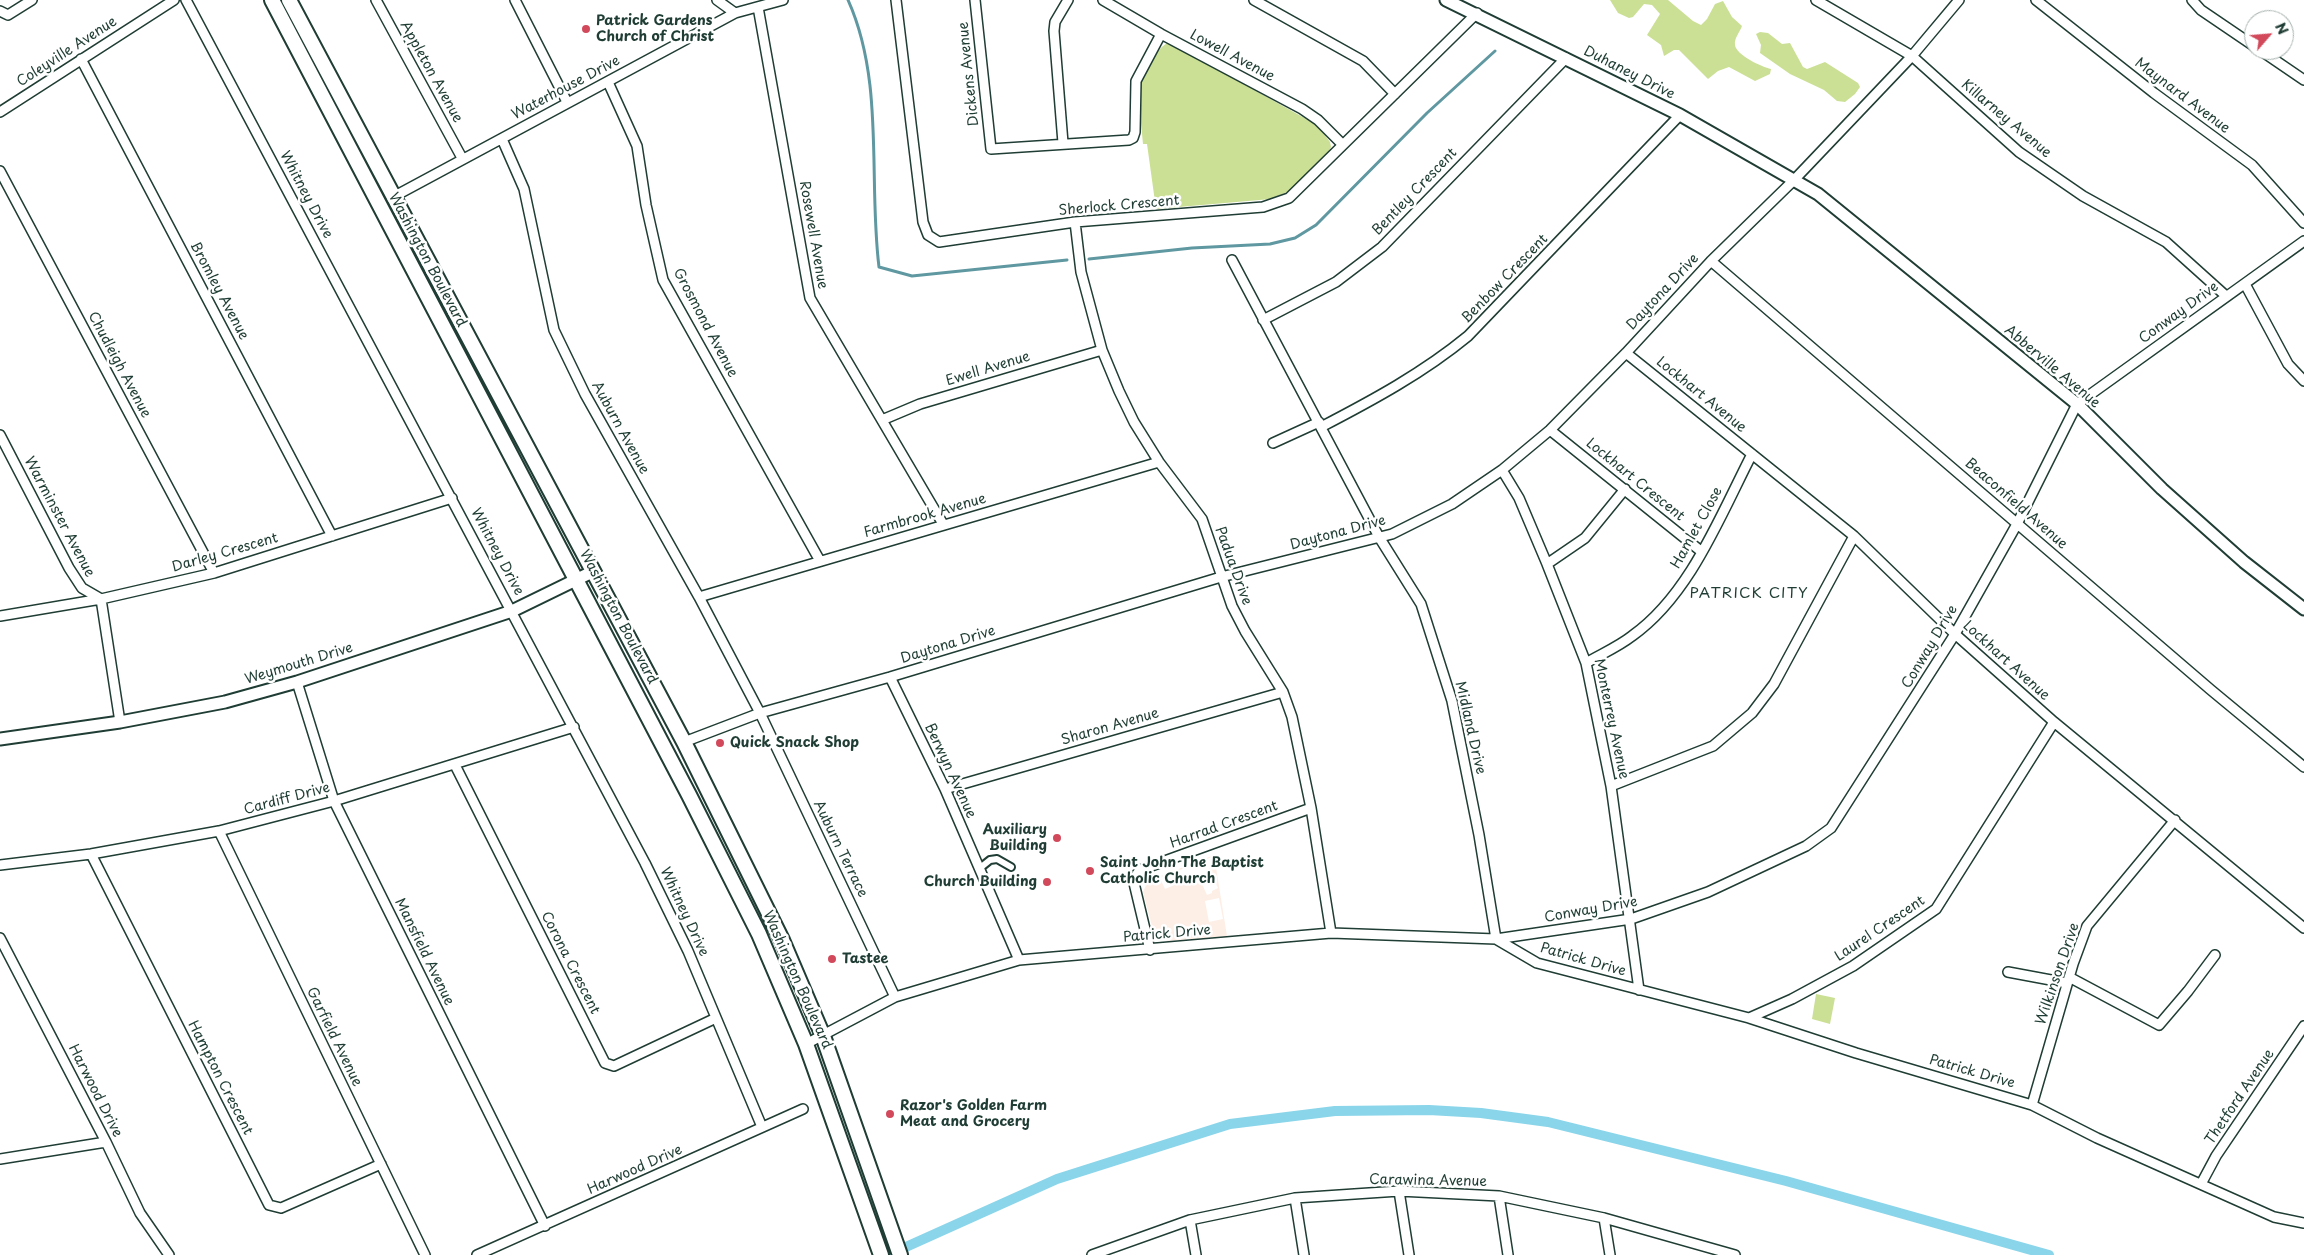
<!DOCTYPE html>
<html>
<head>
<meta charset="utf-8">
<style>
  body { margin:0 }
  #map { position:relative; width:2304px; height:1255px; overflow:hidden; background:#fff; font-family:"Playpen Sans",sans-serif }
  canvas { display:block }
  .north { position:absolute; left:2244px; top:10px; width:50px; height:50px; box-sizing:border-box; background:#fff; border:1px solid #a5b1ae; border-radius:50%; rotate:63deg; font-size:14px; font-weight:700; line-height:20px; text-align:center; color:#1f3d34 }
  .north::after { content:''; display:block; margin:auto; width:18px; height:22px; background:#d1495b; clip-path:polygon(50% 0,100% 100%,50% 72%,0 100%) }
</style>
</head>
<body>
<div id="map">
<canvas width="2304" height="1255"></canvas>
<div class="north">N</div>
</div>
<script>
const ctx = document.querySelector('canvas').getContext('2d');
ctx.lineJoin = 'round';
function paint(path, color) { ctx.fillStyle = color; ctx.fill(path, 'evenodd'); }
function trace(path, color, width, dash) { ctx.strokeStyle = color; ctx.lineWidth = width; ctx.lineCap = dash ? 'butt' : 'round'; ctx.setLineDash(dash || []); ctx.stroke(path); }
function drawText(font, color, halo, rows, align = 'center') {
  ctx.font = font + ' "Playpen Sans",sans-serif'; ctx.lineWidth = 5; ctx.setLineDash([]); ctx.textBaseline = 'middle'; ctx.strokeStyle = halo; ctx.fillStyle = color; for (const [text, x, y, turn = 0] of rows) {
    ctx.save(); ctx.translate(x, y); ctx.rotate((+turn || 0) * Math.PI / 180); ctx.textAlign = isNaN(turn) ? turn : align; if (halo) ctx.strokeText(text, 0, 0); ctx.fillText(text, 0, 0); ctx.restore();
  }
}
const built = new Path2D(`
  M1214,855l13,81 -59,5 -14,-7 -11,-42 5,-11zM1212,857l4,8 -7,3 9,20 -6,3v2l-5,2 -9,-20 -33,14 -5,-11zM1219,898l4,21 -14,3 -4,-21z`);
const green = new Path2D(`
  M1610,0h58l25,21 8,4 6,-6 8,-15 8,-3 9,16 10,9c-2,6 -8,12 -7,19 1,10 27,22 36,24l-1,5 -15,7 -26,-14 -11,4 -10,8 -29,-29h-5l-10,6 -3,-11 -14,-10 13,-21 -8,-9 -8,-1 -11,13 -4,1 -11,-5z
  M1760,32l8,1 14,11 8,-1 13,24 4,2 18,-7 33,21 2,4 -5,7 -10,8 -8,-1 -13,-11 -34,-16 -30,-21 1,-8 -5,-11z
  M1167,43l10,4 140,78 13,17 1,5 -4,8 -38,36 -18,8 -115,10 -9,-65h-4l-5,-51c2,-15 15,-41 29,-50z
  M1816,994l19,4 -5,26 -18,-5z`);
const stream = new Path2D(`
  M848,0c37,82 20,179 31,267l33,9 155,-16
  M1089,259l103,-11 78,-4 25,-6 21,-13 111,-112 68,-62`);
const canal = new Path2D(`
  M888,1255l169,-76 173,-55 105,-13 94,-1 52,3 67,9 238,59 263,74`);
const pedestrian = new Path2D(`
  M980,868l10,-8 7,-1 14,8`);
const minor = new Path2D(`
  M186,0l459,863 43,88 74,176
  M376,0l86,158
  M515,0l52,102
  M717,0l18,13
  M896,0l27,222 5,13 11,7 136,-20 188,-15 26,-9 188,-185
  M975,0l16,149 138,-9 4,-2 2,-6 1,-51 25,-47
  M1103,0l58,34 141,75 16,11 24,24
  M1254,0l109,61 32,33
  M1816,0l96,56 107,96 64,44 83,46 60,54
  M2036,0l118,93 98,72 52,58
  M2192,0l9,10 53,36
  M758,7l52,291 133,226
  M0,11l8,4 24,-15
  M2260,50l44,30
  M81,59l251,477
  M608,82l29,64 9,59 17,75 157,281
  M0,112l174,-112
  M502,139l22,50 30,141 31,64 114,203 61,116 135,284
  M1063,143l-9,-112 1,-9 13,-22
  M0,171l214,402
  M393,197l342,-184 48,-13
  M1075,222l6,50 21,78 17,41 15,31 25,40 43,57 30,87 13,25 38,61 9,25 19,91 20,125
  M1232,260l147,277 42,67 31,97 27,134 17,104
  M1711,261l500,429 93,77
  M2245,284l43,80 16,17
  M1263,320l73,-38 46,-35 184,-189
  M1626,353l228,183 101,98 99,88 250,206
  M882,420l38,-16 182,-54
  M1321,427c52,-27 102,-54 147,-91l212,-221
  M1550,430l152,122
  M0,435l69,133 13,20 19,11 19,123
  M1273,443l46,-21
  M1502,470l17,28 28,66 39,99 25,123 28,204
  M1547,564l38,-26 40,-49
  M699,597l460,-135
  M0,616l101,-17 113,-26 238,-75
  M1586,663c15,-9 32,-16 46,-27 58,-41 88,-120 120,-182
  M890,677l55,112 74,171
  M297,682l37,119 211,425
  M684,742l76,-29 130,-36 331,-100 171,-43 60,-30 50,-34 48,-40 76,-77 85,-92 83,-81 118,-124 47,-56
  M455,765l150,298 9,3 102,-48
  M1611,786l102,-40 39,-33 22,-29 80,-148
  M945,789l338,-97
  M219,831l206,424
  M91,854l178,351 12,3 100,-44
  M0,865l91,-11 128,-23 115,-30 240,-74
  M0,938l106,204 34,71 29,42
  M1496,939l135,-20 77,-27 98,-46 25,-18 124,-194 62,-110 60,-120 227,-163
  M1150,950l-16,-67 3,-9 3,-4 171,-62
  M2008,972l59,11
  M2069,977l90,48 29,-34 27,-36
  M1749,1018l43,-19 61,-33 83,-57 118,-187
  M806,1044l89,-47 124,-37 312,-27 165,6 41,24 212,55 107,35 176,52 65,33 177,79 30,6
  M2032,1105l41,-141 14,-38 88,-106
  M0,1159l106,-17
  M2201,1184l15,-28 88,-130
  M1399,1191l10,64
  M1499,1196l9,59
  M1295,1198l9,57
  M1604,1218l6,37
  M1190,1220l6,35
  M477,1255l326,-146
  M1092,1255l98,-35 105,-22 104,-7 100,5 105,22 131,37`);
const tertiary = new Path2D(`
  M1446,0l234,115 138,79 259,210 85,85 82,73 60,47
  M0,739l120,-17 105,-20 72,-20 215,-71 82,-40`);
const trunk = new Path2D(`
  M272,0l417,795 70,139 47,110 75,211
  M289,0l395,742 98,198 41,96 77,219`);
const markers = [
  [586,29,5,"#d1495b"],
  [720,743,5,"#d1495b"],
  [1057,838,5,"#d1495b"],
  [1090,871,5,"#d1495b"],
  [1047,882,5,"#d1495b"],
  [832,959,5,"#d1495b"],
  [890,1114,5,"#d1495b"]
];
const poiNames = [
  ["Patrick Gardens",596,21],
  ["Church of Christ",596,37],
  ["Quick Snack Shop",730,743],
  ["Auxiliary",1047,830,"right"],
  ["Building",1047,846,"right"],
  ["Saint John The Baptist",1100,863],
  ["Catholic Church",1100,879],
  ["Church Building",1037,882,"right"],
  ["Tastee",842,959],
  ["Razor's Golden Farm",900,1106],
  ["Meat and Grocery",900,1122]
];
const streetNames = [
  ["Coleyville Avenue",67,52,-33],
  ["Lowell Avenue",1232,56,28],
  ["Appleton Avenue",431,72,61],
  ["Duhaney Drive",1629,73,27],
  ["Dickens Avenue",969,74,-96],
  ["Waterhouse Drive",566,88,-28],
  ["Maynard Avenue",2182,96,37],
  ["Killarney Avenue",2006,119,40],
  ["Bentley Crescent",1415,192,-46],
  ["Whitney Drive",306,195,62],
  ["Sherlock Crescent",1119,206,-5],
  ["Rosewell Avenue",813,235,80],
  ["Washington Boulevard",427,260,62],
  ["Benbow Crescent",1505,279,-46],
  ["Bromley Avenue",219,291,62],
  ["Daytona Drive",1663,292,-47],
  ["Conway Drive",2179,313,-36],
  ["Grosmond Avenue",705,323,62],
  ["Chudleigh Avenue",119,365,62],
  ["Abberville Avenue",2052,367,40],
  ["Ewell Avenue",988,369,-17],
  ["Lockhart Avenue",1701,395,39],
  ["Auburn Avenue",620,428,61],
  ["Lockhart Crescent",1635,480,39],
  ["Beaconfield Avenue",2016,504,41],
  ["Farmbrook Avenue",925,516,-16],
  ["Warminster Avenue",59,517,62],
  ["Hamlet Close",1697,528,-61],
  ["Daytona Drive",1338,533,-15],
  ["Whitney Drive",497,552,62],
  ["Darley Crescent",225,553,-16],
  ["Padua Drive",1233,566,70],
  ["Washington Boulevard",618,617,62],
  ["Daytona Drive",948,645,-17],
  ["Conway Drive",1930,647,-59],
  ["Lockhart Avenue",2006,661,42],
  ["Weymouth Drive",299,664,-17],
  ["Monterrey Avenue",1611,719,78],
  ["Sharon Avenue",1110,727,-16],
  ["Midland Drive",1470,728,77],
  ["Berwyn Avenue",950,771,65],
  ["Cardiff Drive",287,799,-15],
  ["Harrad Crescent",1224,825,-20],
  ["Auburn Terrace",840,849,64],
  ["Conway Drive",1591,910,-10],
  ["Whitney Drive",684,912,65],
  ["Laurel Crescent",1880,929,-34],
  ["Patrick Drive",1167,934,-5],
  ["Mansfield Avenue",424,952,64],
  ["Patrick Drive",1583,960,16],
  ["Corona Crescent",570,963,63],
  ["Wilkinson Drive",2058,974,-71],
  ["Washington Boulevard",797,980,66],
  ["Garfield Avenue",334,1037,64],
  ["Patrick Drive",1972,1072,16],
  ["Hampton Crescent",220,1078,63],
  ["Harwood Drive",95,1091,63],
  ["Thetford Avenue",2240,1097,-56],
  ["Harwood Drive",635,1170,-24],
  ["Carawina Avenue",1428,1181,1]
];
const neighbourhoodNames = [
  ["PATRICK CITY",1749,594]
];
paint(built, '#feefe6');
paint(green, '#cbe095');
trace(stream, '#5f98a1', 3);
trace(canal, '#8ad5ea', 10);
trace(pedestrian, '#1f3d34', 10);
trace(minor, '#1f3d34', 12);
trace(tertiary, '#1f3d34', 15);
trace(trunk, '#1f3d34', 18);
trace(pedestrian, '#fff', 6);
trace(minor, '#fff', 9);
trace(tertiary, '#fff', 11);
trace(trunk, '#fff', 14);
for (const [x, y, r, color] of markers) { const dot = new Path2D(); dot.arc(x, y, r, 0, 2 * Math.PI); ctx.fillStyle = color; ctx.fill(dot); trace(dot, '#fff', 2); }
drawText('bold 14px', '#1f3d34', '#fff', poiNames, 'left');
drawText('14px', '#1f3d34', '#fff', streetNames);
ctx.letterSpacing = '1px';
drawText('15px', '#1f3d34', '#fff', neighbourhoodNames);
ctx.letterSpacing = '0px';
</script>
</body>
</html>
